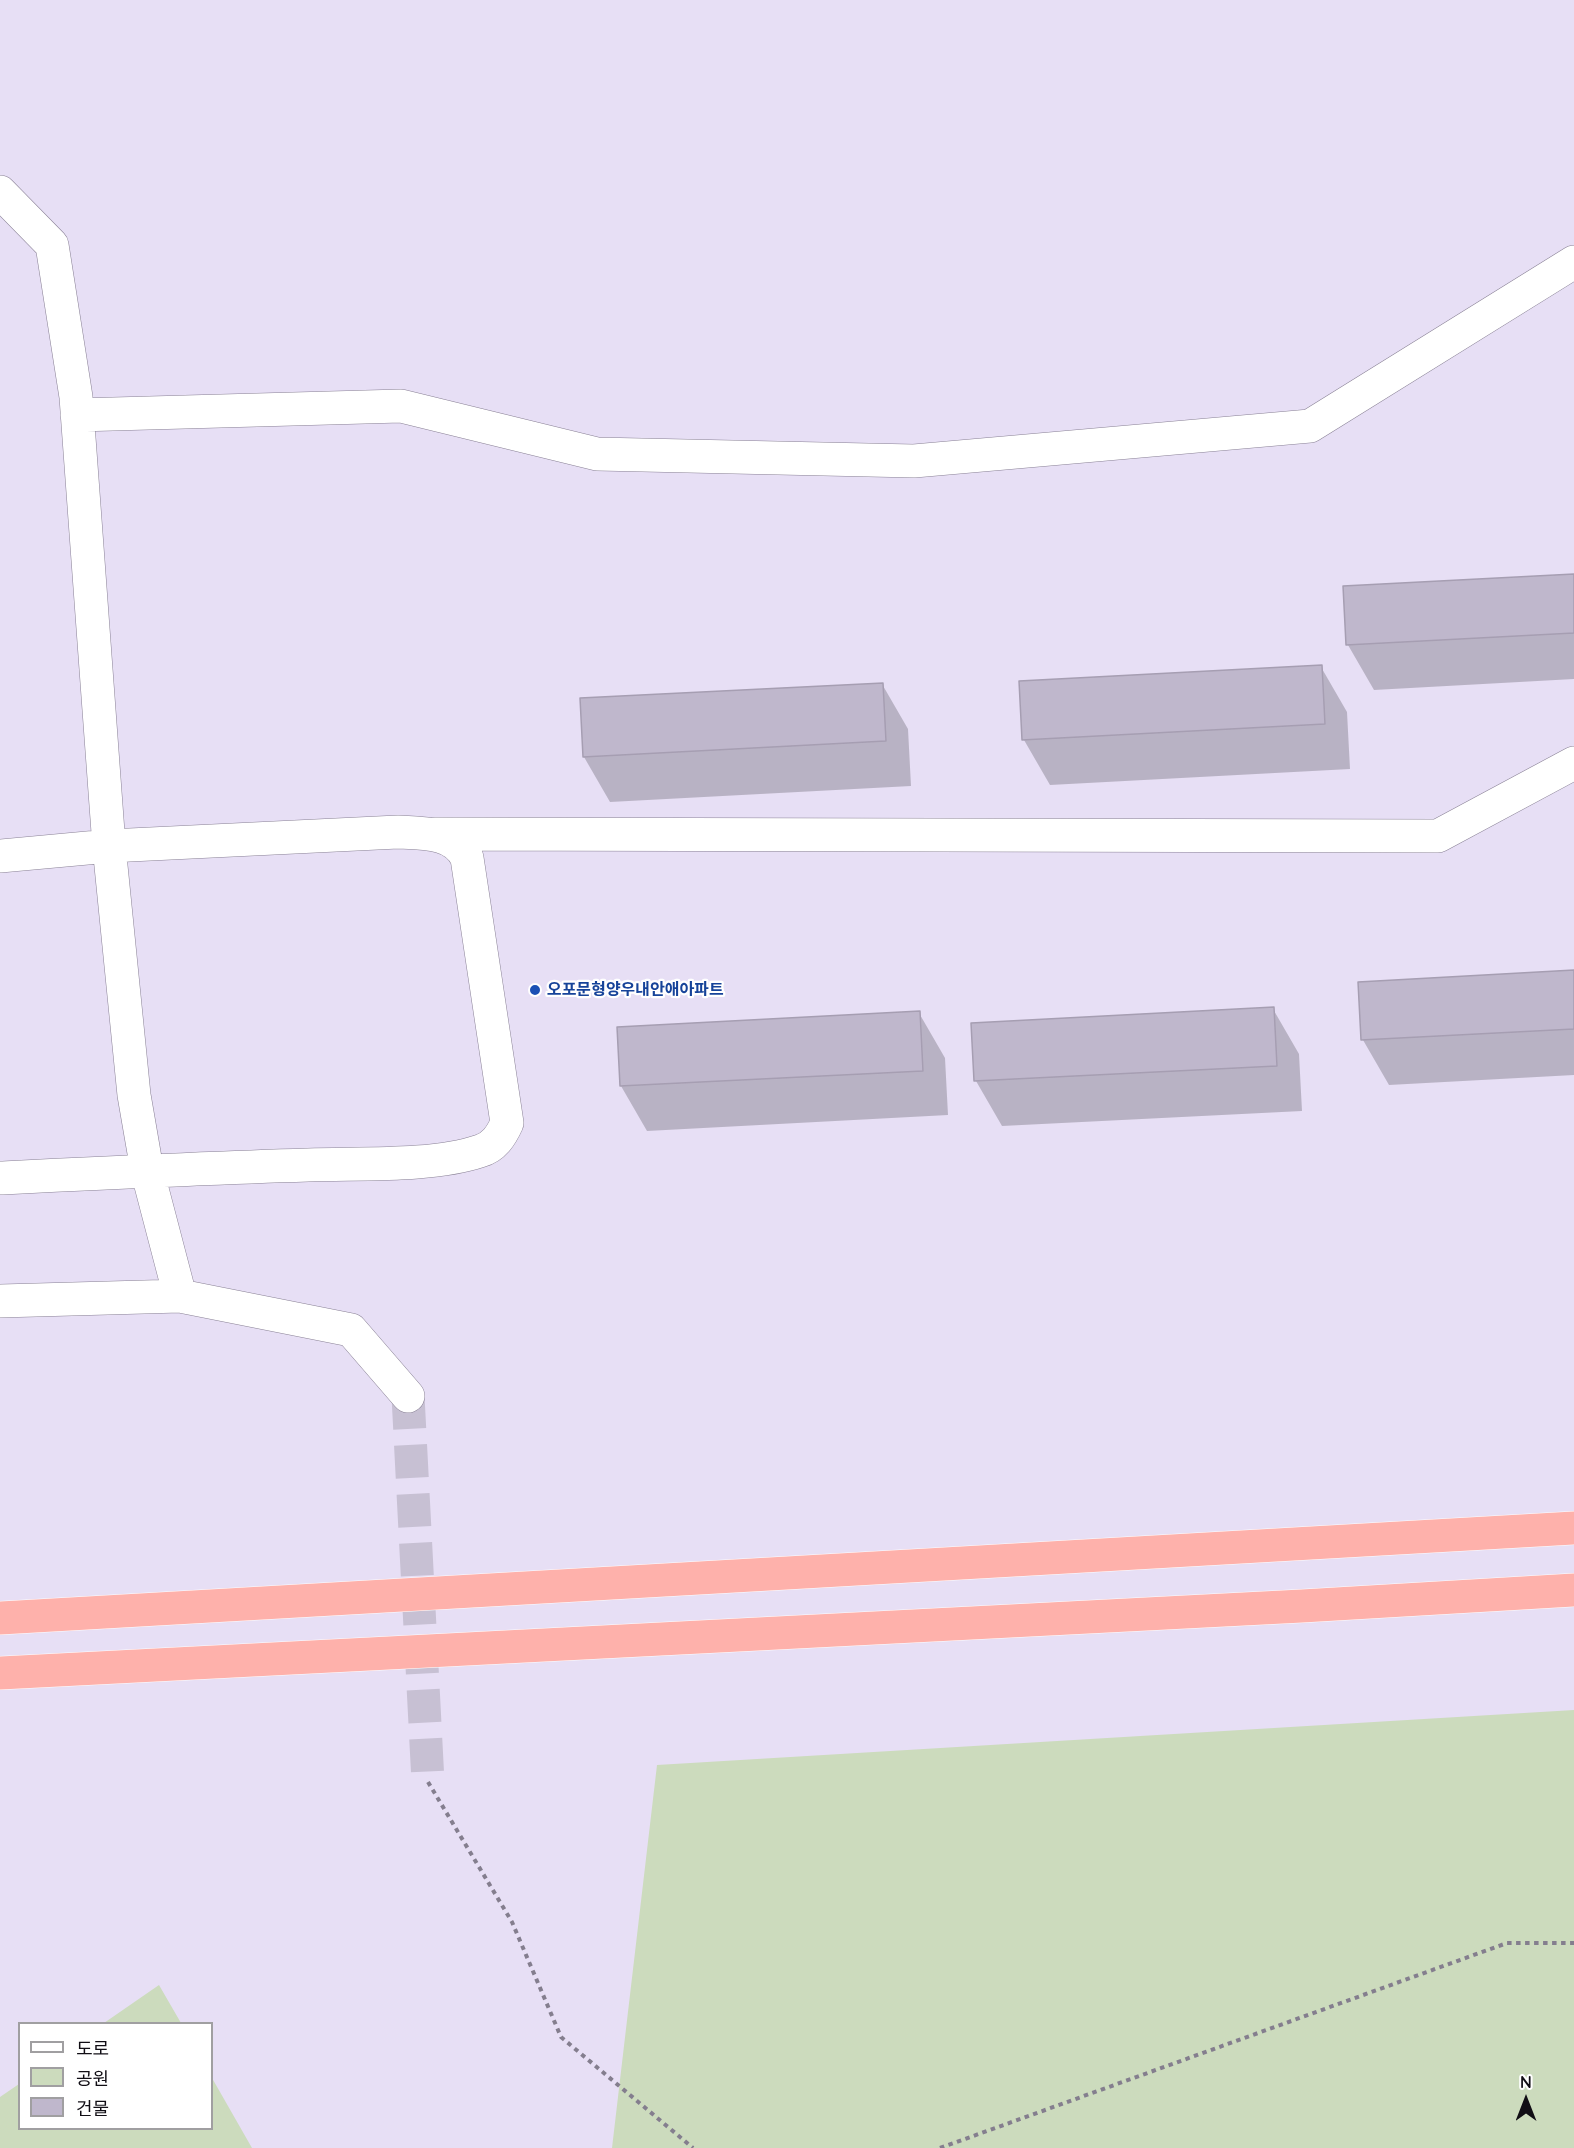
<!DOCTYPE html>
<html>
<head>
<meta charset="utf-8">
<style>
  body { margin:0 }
  #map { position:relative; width:1574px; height:2148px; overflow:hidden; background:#e7dff5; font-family:Quicksand,"Noto Sans KR",sans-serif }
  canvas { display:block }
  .legend { position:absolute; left:18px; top:2022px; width:195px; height:108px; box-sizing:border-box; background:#fff; border:2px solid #a09fa1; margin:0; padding:8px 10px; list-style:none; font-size:18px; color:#110e15 }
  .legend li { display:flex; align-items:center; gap:12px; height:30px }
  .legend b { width:30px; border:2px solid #a09fa1 }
  .north { position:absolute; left:1496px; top:2070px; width:60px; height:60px; -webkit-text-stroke:4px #fff; paint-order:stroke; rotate:0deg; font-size:16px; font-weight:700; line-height:24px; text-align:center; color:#110e15 }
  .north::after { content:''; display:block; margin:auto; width:21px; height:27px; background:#110e15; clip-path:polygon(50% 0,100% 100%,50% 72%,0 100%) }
</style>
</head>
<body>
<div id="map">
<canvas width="1574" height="2148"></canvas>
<ul class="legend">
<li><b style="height:8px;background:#fff"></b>도로</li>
<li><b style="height:16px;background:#ccdbbd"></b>공원</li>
<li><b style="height:16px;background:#bfb7cc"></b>건물</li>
</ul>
<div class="north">N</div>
</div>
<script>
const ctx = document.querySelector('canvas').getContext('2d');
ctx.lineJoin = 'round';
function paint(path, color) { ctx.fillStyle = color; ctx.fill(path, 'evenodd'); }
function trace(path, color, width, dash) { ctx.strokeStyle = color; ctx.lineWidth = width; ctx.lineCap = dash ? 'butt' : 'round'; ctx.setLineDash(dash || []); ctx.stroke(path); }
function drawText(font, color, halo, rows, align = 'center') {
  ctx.font = font + ' Quicksand,"Noto Sans KR",sans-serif'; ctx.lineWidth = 4.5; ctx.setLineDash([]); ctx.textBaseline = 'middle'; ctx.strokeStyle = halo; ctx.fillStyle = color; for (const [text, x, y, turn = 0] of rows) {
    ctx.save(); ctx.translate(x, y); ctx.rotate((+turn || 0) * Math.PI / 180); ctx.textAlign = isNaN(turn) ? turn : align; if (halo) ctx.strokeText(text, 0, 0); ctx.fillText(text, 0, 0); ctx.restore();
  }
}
const green = new Path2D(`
  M1574,1710v438h-962l45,-383z
  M159,1985l22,38h-77z
  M212,2078l40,70h-252v-51l19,-13 1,44h192z`);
const shadow = new Path2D(`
  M1574,575v104l-200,11 -26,-45z
  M1321,667l26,45 3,57 -300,16 -26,-45z
  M882,684l26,45 3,57 -301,16 -26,-45 -2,-57z
  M1574,972v103l-185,10 -26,-45z
  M1273,1009l26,45 3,57 -300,15 -26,-45z
  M919,1013l26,45 3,57 -301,16 -26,-45z`);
const building = new Path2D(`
  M1574,574v59l-228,12 -3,-59z
  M1322,665l3,59 -303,16 -3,-59z
  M883,683l3,58 -303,16 -3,-59z
  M1574,970v59l-213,11 -3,-58z
  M1274,1007l3,59 -303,15 -3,-58z
  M920,1011l3,60 -303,15 -3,-59z`);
const streetTunnel = new Path2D(`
  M408,1396l20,386`);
const path = new Path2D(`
  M428,1782l84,140 49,115 132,111
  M940,2148l567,-205h67`);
const street = new Path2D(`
  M0,192l52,53 24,152 33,449 25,249 13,75 33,126
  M77,415l324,-9 196,48 317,7 396,-35 264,-164
  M435,834l1003,2 136,-73
  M0,856l109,-10 289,-14c26,1 57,0 69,26l40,265c-6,13 -13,24 -27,28 -47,16 -121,12 -172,14 -103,3 -205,8 -308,13
  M0,1301l180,-5 171,34 57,66`);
const highway = new Path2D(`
  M0,1618l1574,-90
  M0,1673l1302,-67 272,-16`);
const markers = [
  [535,990,6,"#1a4fb4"]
];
const transitNames = [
  ["오포문형양우내안애아파트",547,990]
];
paint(green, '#ccdbbd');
paint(shadow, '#0003');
paint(building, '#bfb7cc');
trace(building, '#a69eb2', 1.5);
trace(streetTunnel, '#c7c0d3', 33, [33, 16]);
trace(street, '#898195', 34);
trace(highway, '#fff', 34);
trace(path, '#847e8e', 4, [4.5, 4.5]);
trace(street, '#fff', 33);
trace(highway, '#feb1ab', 33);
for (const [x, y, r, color] of markers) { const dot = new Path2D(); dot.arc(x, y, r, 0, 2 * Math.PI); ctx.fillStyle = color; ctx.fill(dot); trace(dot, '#fff', 2); }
drawText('bold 16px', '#164399', '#fff', transitNames, 'left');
</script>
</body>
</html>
